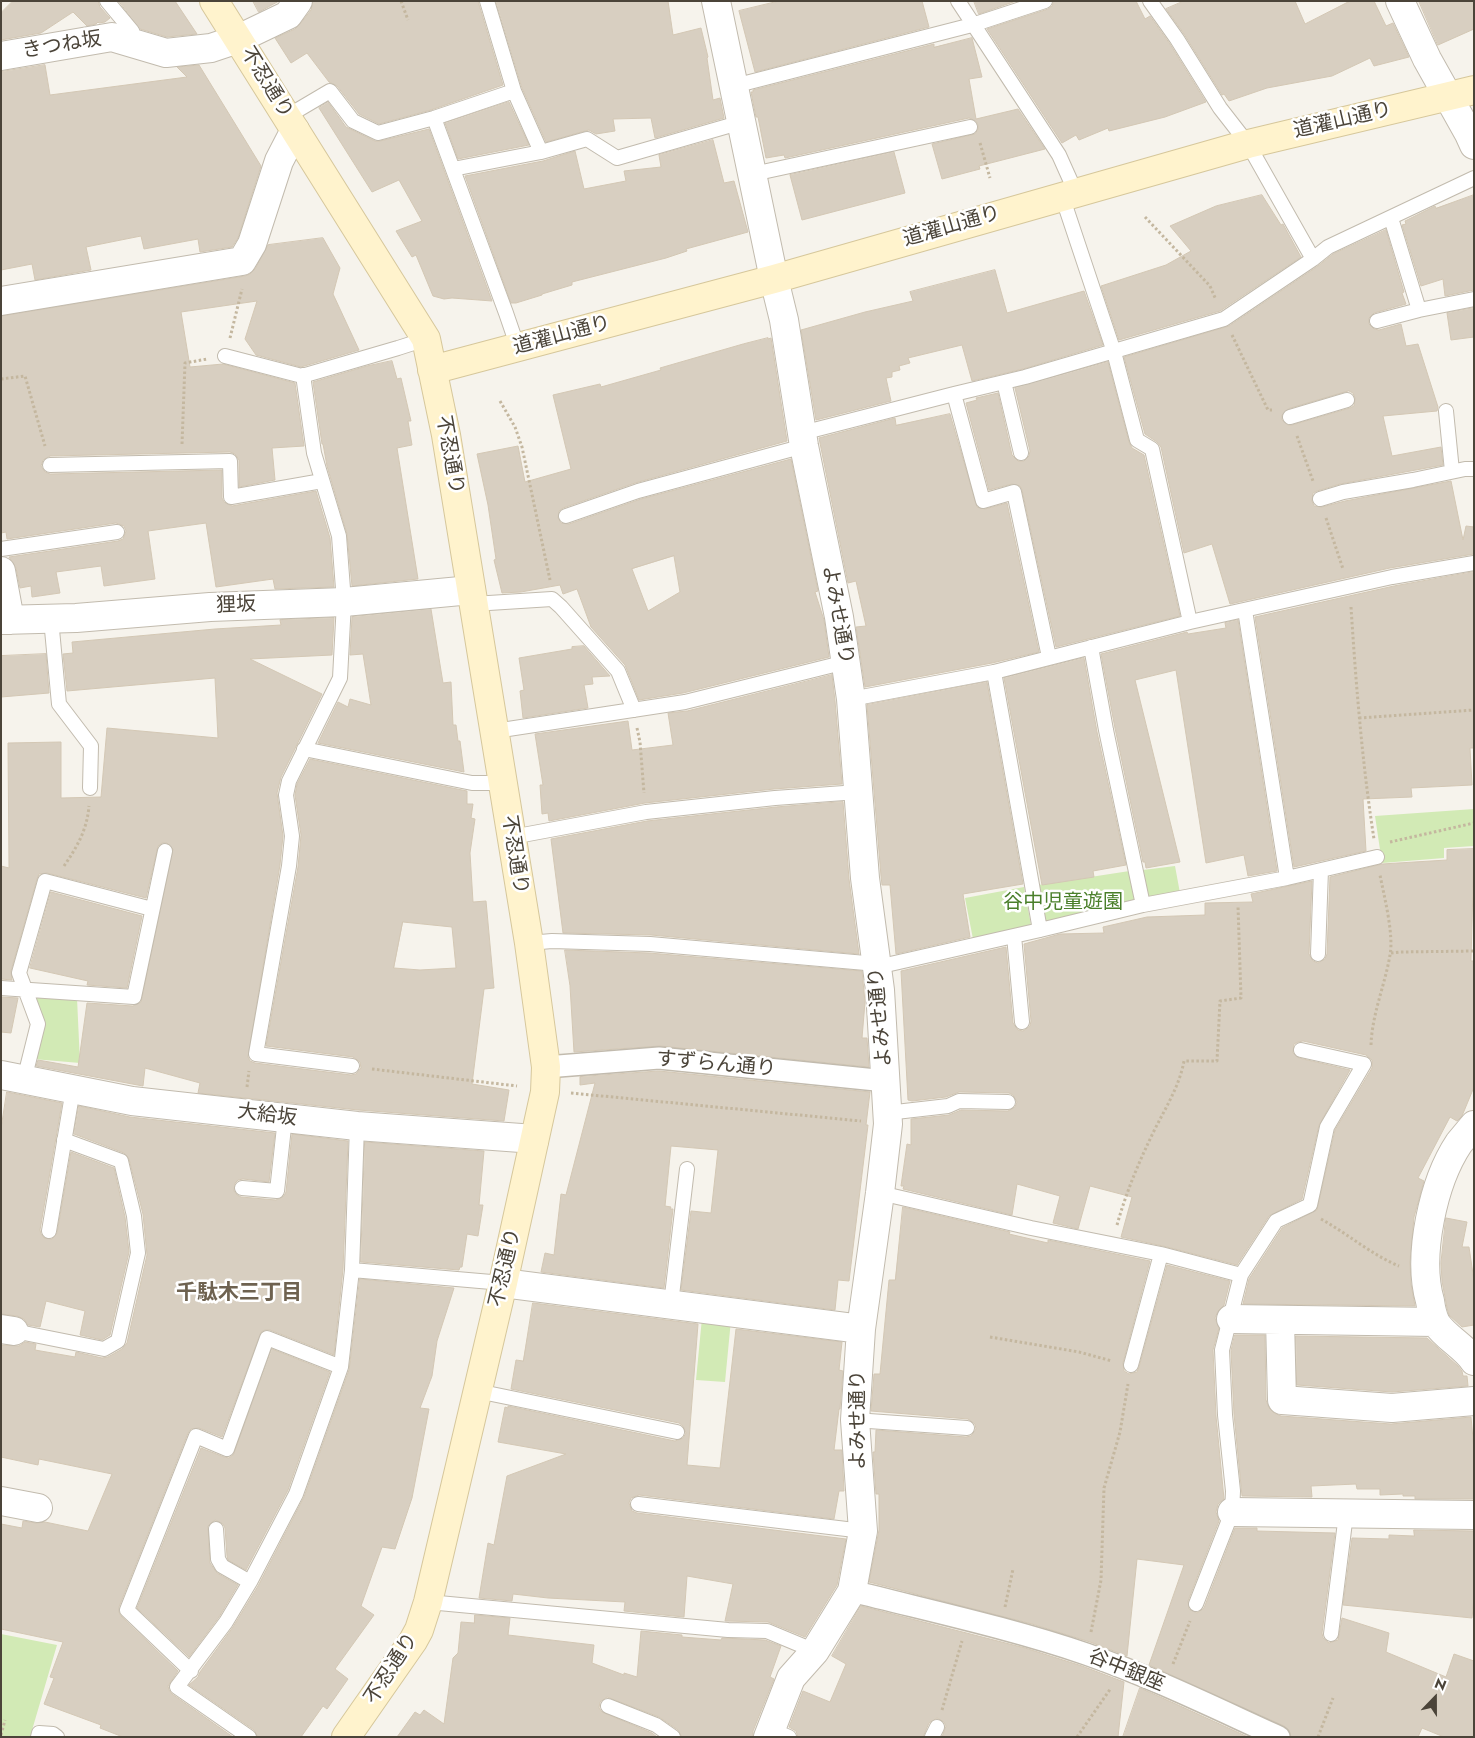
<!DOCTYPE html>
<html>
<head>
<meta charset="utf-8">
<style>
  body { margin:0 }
  #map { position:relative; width:1475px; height:1738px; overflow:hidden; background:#f6f3ec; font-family:Jost,sans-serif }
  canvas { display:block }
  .frame { position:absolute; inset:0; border:2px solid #4b4439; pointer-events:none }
  .north { position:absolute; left:1410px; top:1673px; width:50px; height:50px; -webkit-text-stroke:4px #fff; paint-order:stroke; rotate:22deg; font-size:14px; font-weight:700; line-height:20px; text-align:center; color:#4b4439 }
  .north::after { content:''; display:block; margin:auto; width:18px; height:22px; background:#4b4439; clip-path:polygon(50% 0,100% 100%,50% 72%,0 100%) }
</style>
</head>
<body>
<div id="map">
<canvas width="1475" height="1738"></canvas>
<div class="frame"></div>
<div class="north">N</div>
</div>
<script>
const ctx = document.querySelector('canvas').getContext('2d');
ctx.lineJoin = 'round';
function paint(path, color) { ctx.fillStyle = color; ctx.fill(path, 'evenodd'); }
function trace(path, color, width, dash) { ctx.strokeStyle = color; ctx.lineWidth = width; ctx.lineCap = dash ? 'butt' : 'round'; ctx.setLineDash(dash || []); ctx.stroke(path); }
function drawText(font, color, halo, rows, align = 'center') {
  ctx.font = font + ' Jost,"Noto Sans JP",sans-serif'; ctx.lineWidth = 5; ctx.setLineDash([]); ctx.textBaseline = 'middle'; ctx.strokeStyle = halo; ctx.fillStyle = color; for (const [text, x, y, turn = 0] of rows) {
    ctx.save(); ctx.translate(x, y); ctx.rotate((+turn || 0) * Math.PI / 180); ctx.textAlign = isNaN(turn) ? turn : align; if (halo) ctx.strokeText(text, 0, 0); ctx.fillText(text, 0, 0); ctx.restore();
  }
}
const green = new Path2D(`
  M1474,809v37l-30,2v10l-62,5 -7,-47z
  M1175,866l5,27 -31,7 -6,-30z
  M1136,870l1,36 -97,24 -8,-44z
  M1024,887l7,38 -58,14 -8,-41z
  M31,994l46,4 3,65 -47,-4z
  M702,1318l29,2 -6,62 -29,-2z
  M1,1634l56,11 -27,92h-29z`);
const building = new Path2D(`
  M13,1h85l2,6 10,11 -5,4 -6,1 -1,-1 -2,2 -9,2 -14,-14 -32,21 -40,7v-27z
  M119,1h56l22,33 -30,3 -27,-8z
  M253,1h26l-20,11z
  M313,1h165l25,84 -72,25 -52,14 -20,-10 -22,-28 -8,-4 -22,-29 -16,10 -16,-25 20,-9 5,-5 11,-14z
  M496,1h172l5,34 28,-7 7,29 -1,1 6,42 7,-2 4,20 -69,20 -4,-20 -38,1 2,12 -19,3 -7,-4 -4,1 -39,11 -24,-54z
  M779,1h143l7,26 -174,45 -16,-61z
  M974,1h42l-37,13z
  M1054,1h82l9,18 5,-3 20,28 36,58 -41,15 -56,14 -1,-3 -29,12 -3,-5 -14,8 -75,-114 61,-20 4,-3z
  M1184,1h111l10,23 45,-23h24l12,25 7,-3 16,34 -35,9 -4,-8 -38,18 -65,12 -38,13 -5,-7 -2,1 -38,-61 -18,-25z
  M1419,1h55v28l-36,16z
  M972,38l10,39 -13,2 7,40 42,-10 27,40 -66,17 1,3 -38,10 -10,-35 43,-10 3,-5v-4l-2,-4 -7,-3 -184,40 -1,-3 -18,3 -8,-41h-2l-5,-25h2v-2l181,-46v3z
  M45,65l5,30 137,-18 -10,-10 22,-2 62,101 -23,72 -6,9 -32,5 -2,-13 -54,10 -3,-13 -55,11 5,23 -56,10 -3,-16 -31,6v-198z
  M328,102l18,25 29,14h5l49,-12 63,172 -40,-3 -8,1 -11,-3 -17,-41 -4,2 -16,-26 26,-10 -23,-41 -27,12 -53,-84z
  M509,102l20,43 -71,14 -13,-36z
  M713,140l11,43 10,-2 14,51 -62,17 1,2 -21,7 -94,24v3l-30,9v1l-26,8h-5l-46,-127 78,-15 32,-10 9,38 42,-8 -2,-10 37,-4 -2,-12z
  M894,152l11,41 -103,27 -12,-45z
  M1262,195l19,30 2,-1 18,33 -81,54 -101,29 -18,-54 65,-21 25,-14 -21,-25 46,-20z
  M1474,195v95l-29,6 -2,-17 -22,7 -19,-61 4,-1 -1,-3 30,-15 1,2z
  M1386,230l18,62 -2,1 4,11 -32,9 -5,5v6l5,5 5,1 22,-6 5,22 12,-2 20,63 -1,4 -54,5 9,40 49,-9 2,18 -103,19 -23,7 -4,2 -1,8 2,5 8,1 23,-6 106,-20 12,59 3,-14 8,1v27l-84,14 -160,36 -18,-60 -28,9 -23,-106 -4,-5 -12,-8 -21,-77 105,-31 89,-60 15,-12zM1349,391l4,2 2,5 -1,8 -4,2 -58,17h-4l-6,-5v-5l6,-6z
  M323,238l17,30 -7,26 26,56 -58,17 -45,-12 -11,-16 12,-38 -76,11 9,55 33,-3 72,19 9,63 -32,2 3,32 -36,7v-27l-4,-6 -5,-2 -180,4 -7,4 -2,6 4,6 5,2 172,-4v28l2,4 8,4 84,-15 14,47 4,49 -59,2 -2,-10 -57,8 -10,-64 -58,8 7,48 -51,7 -3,-20 -45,6 4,21 -28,4 -1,-11 -11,2 -4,-20 -7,-11 109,-16 5,-2 3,-8 -2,-5 -8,-3 -109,16 -1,-7 -5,1v-217l244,-40 5,-2 5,-5 13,-24z
  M995,270l12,43 77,-22 19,54 -80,24 -51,12 -10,-36 -54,13 2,5 -11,3 1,4 -8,2v5l-6,1 5,23 -75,19 -15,-90 64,-18 48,-11 -3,-9z
  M1474,308v29l-23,3 -4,-27z
  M768,338v1l3,-1 16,103 -152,42 -72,25 -4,3 -1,7 3,5 8,1 72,-25 150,-40 27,132 -3,1 9,28 5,37 -146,36 -44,7 -14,-35 -34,-38 -14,-38 -14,5 -3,-9 -39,7 -19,1 -8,-33 2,-1 -8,-54 -11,-51 41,-8 7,36 46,-13 -18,-74 47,-11 1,3 60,-17 -1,-2 83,-24zM674,556l6,36 -32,19 -16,-42z
  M392,361l5,18 4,-1 10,43h-3l4,24 -15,3 21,131 -66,7 -5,-52 -20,-68 -4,-22h-1l-9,-62 54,-16z
  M1108,362l21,80 3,6 12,7 36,161 -124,31 -34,-157 -2,-4 -8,-2 -23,6 -23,-87 11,-3 -1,-2 22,-5 14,62 6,6h6l5,-5 1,-5 -15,-63z
  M950,414l27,93 8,2 22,-6 32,149 -47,11 -127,24 -9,-60 10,-1 -10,-45 -8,2 -29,-145 76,-20 1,7z
  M1474,572v176h-4l2,37 -61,3 1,9 -49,2 3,52 -72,16 -39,-250 139,-31z
  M431,609l12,74 8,-1 2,43h3l2,16h2l4,31 -146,-29 20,-41 10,5 2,-8 21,6 -8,-51 -13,1 2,-38z
  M334,618l-2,37 -82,4 72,35 -41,83 -4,16 6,43 -3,29 -32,192 2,4 5,2 96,12 5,-1 5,-6 -1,-6 -7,-5 -87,-11 32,-179 3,-32 -6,-40 2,-11 13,-25 157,32v13h6l-2,14 4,1 -5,34 3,49 13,-1 8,87 -10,1 -12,95 37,6 -5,31 -146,-11 -160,-17 2,-10 -55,-15 -2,18 -107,-20 2,-6 40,7 9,-64 46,3 8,-4 32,-153 -6,-6h-5l-4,3 -12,52 -99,-25 -8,1 -2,5 -26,92 1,9 -11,-1v-113l8,2 -1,-125 53,-1v56l40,-1 6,-69 111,10 -3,-60 -148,13 -4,-37 10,-1 -1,-11 143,-13 66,-4 -1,-5zM403,922l49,5 4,41 -36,2 -26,-2z
  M1238,620l39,251 -29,5 -4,-21 -38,8 -30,-193 -41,10 45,182 -34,6 -1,-6h-2l-28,-134 -14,-74 86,-22 1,2 38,-6 -1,-5z
  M584,646l26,30 -18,1 1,7 -9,1 4,23 -65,10 -3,-27 4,-1 -5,-32 53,-9v-2z
  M46,654l3,39 -48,4v-41z
  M1084,658l13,74 29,133 -33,6 1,6 -52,8 -38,-207z
  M832,675l3,26 7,83 -68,5 -129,14 -96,18 -1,-8 -6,1 -2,-29h3l-8,-51 93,-13 4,29 41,-5 -5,-32 19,-2z
  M987,682l36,202 -60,10 7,43 -74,17 -6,-69h-8l-1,-9 -14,-171z
  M843,802l6,77 10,75 -208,-19 -88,-2 -12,-94 96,-18 129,-14z
  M1474,849l-3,112h3v126l-12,29 -5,5 -7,-4 -32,61 6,3 -10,36 -4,45 1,22 4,22 -172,-2 6,-25 33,-51 35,-18 18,-80 37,-62v-8l-6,-5 -63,-14 -5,1 -4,2 -1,9 6,5 51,12 -31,55 -17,74 -33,17 -32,49 -74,-19 -42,-9 11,-40 -42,-11 -12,43 -25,-6 7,-27 -43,-12 -5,31 -109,-26 1,-3h-3l6,-42 4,1v-26l38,-4 12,-5 47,1 7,-4 2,-5 -4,-7 -4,-2 -50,-1 -13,5 -34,4 -4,-1 -7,-129 105,-24 7,76 5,7 5,1 7,-5 1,-5 -7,-77 36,-10 44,-1 -1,-6 44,-10 58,-2v-12l48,-1 -2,-8 61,-13 -3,73 4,7 5,2 7,-4 2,-5 3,-77 52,-13 65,-4v-10z
  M51,892l91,24 -15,72 -40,-3 1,-4 -58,-13z
  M565,950l84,3 213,18 3,31 -3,36h5l2,29 -209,-21 -86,6 -4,-66z
  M1,997l17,1 -7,35 -10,-1z
  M659,1071l211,21 -4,33h2l-19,156 -11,-1 -3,30 -154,-20 10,-79 20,2 7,-63 -47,-4 -6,60 6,1 -1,2h3l-9,79 -123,-16 4,-19 9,2 7,-61 5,1 29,-112 -15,2v-8z
  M7,1092l55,11 -22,127 1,4 3,4 8,1 5,-6 14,-81 43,16 11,49 4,35 -19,83 -8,5 -22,-5 5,-24 -39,-10 -6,26 -12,-2 -4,-6 -7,-3 -16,-2v-185z
  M79,1106l51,11 145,16 -6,49 -26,-3 -5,1 -3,3 -1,8 3,4 4,2 35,3 8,-4 2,-4 6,-58 56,7 -5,128 -9,86 -64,-25h-5l-4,2 -39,105 -23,-9 -8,1 -3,4 -69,174v5l2,4 57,55 -10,15 1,4 3,4 61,43h-110l-23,-9 1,-3 -57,-21 10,-26 -4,-1 13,-35 -62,-13v-105l21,4 1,-7 13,2 9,-1 43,9 24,-57 -73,-15 -1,6 -37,-8v-112l18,1 6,-4 11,2 -1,6 40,7 1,-5 26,6 6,-1 14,-8 5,-6 20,-88 -4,-41 -14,-55 -5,-6 -50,-19z
  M365,1142l119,9 -5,54h4l-5,31 -11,-2 -5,33h-2l-1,3 -98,-8z
  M903,1207l107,25 -1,2 39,9v-3l102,21 -27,102 1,8 5,3 8,-2 2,-5 28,-102 63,16 -6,24 -6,6 -3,7 4,10 -6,22 3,66 8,83 -6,5 -2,8 3,9 -31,80 1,8 8,4 7,-5 31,-80h22v3l78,2 -13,100 1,5 6,5 9,-3 4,-22 47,15 -3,19 60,25 8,-23 20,7v76h-30l-22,-9 -4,9h-127l-2,-7 -5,-4 -135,-61 35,-100 -47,-6 -10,97 -37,-14 -58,-18 -163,-42 10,-52v-36h-3l-3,-42h2l1,-22 90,7 5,-1 5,-7 -1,-5 -7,-5 -97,-8 3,-37h6l9,-94h6z
  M1446,1218l21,4 -5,25h7l5,34v44l-12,2 -13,-12 -2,-7 -5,-27 -1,-18z
  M360,1279l94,9 -17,53 -5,35 -12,32 9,1 -17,89 -17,51 -13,-2 -21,59 13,9 -39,54 13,10 -21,30 -4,-3 -22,31h-43l-4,-7 -65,-45 9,-8 2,-5 33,-45 25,-41 46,-89 45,-127z
  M533,1303l165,21 -11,141 33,3 16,-139 106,13 -3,28 4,1 -3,38h-1l-5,41h8l2,41h-5l-5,28 -195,-24 -8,3 -2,5 3,8 5,2 209,26 -9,46 -32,52 -37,-15 -43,-1 8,-37 -46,-8 -3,41 -60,-6 1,-9 -77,-4 -35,-4 -1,7 -33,-3 9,-55 6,2 13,-69 59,-22 -68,-12 7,-35 3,1v-2l167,35 8,-3 3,-5 -3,-7 -4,-3 -168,-34 5,-29 7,1z
  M1235,1335h30l1,65 3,8 5,5 7,3 110,8 80,-7 3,33v49h-59v-3h-12v-2l-23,1v-6h-23l-1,-5 -45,2 1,11 -70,-1 -8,-82 -3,-63z
  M1296,1336l131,2 31,28 4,5 1,5h4l1,10 -76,6 -95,-7z
  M272,1349l58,23 -42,118 -42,80 -18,-10 -1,-4 -2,-28 -2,-4 -8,-4 -7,6 2,37 7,10 21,12 -19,32 -30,40 -52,-49 64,-160 23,9 5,1 4,-3z
  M1414,1530l60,1v67l-2,20 -129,-13 9,-67 37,1v-4l25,1z
  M861,1606l164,42 57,18 42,16 -6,55h-176l4,-11 -2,-4 -7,-4 -8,5 -6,14h-125l-2,-6 -7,-4 14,-36 27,11 16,-38 -14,-8z
  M475,1615l35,3 -2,17 86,10 -2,18 32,12v-2l13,4 4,-46 41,4v2l39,3 1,-2 43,2 16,6 -11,31 4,2 -21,52v6h-71l-4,-7 -19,-13 -52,-20 -7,5 -1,6 3,4 50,21 5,4h-260l18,-25 5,3 4,-5 20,14 9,-66 5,-5 3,-31 13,1z
  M1140,1688l38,17 70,32h-125z`);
const path = new Path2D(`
  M401,1l7,19
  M980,143l10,35
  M1145,217l65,69 6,14
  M1232,335l36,75h4
  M230,338l12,-49
  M1,379l24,-3 20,70
  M500,401l15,26 7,20 28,133
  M1297,436l16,45
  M182,444l3,-81 22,-4
  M1326,518l17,51
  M1351,607c5,77 11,155 23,232
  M1359,718l115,-8
  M637,728l3,14 4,51
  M1390,842l84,-19
  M64,866c13,-19 23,-36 25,-60
  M1391,953l9,-1 74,-1
  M1371,1045c1,-31 14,-60 19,-90 4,-21 -6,-59 -10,-80
  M372,1069l145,17
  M247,1087l2,-16
  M571,1093l290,28
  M1321,1219c27,15 51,36 78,47
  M1117,1225c9,-32 21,-61 35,-90 12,-25 27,-47 32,-74h33l3,-60 21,-3 -3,-92
  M990,1337l89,15 33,9
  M1005,1607l8,-38
  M1091,1632l10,-52 3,-92 16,-56 8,-48
  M1173,1664l17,-43
  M942,1710l20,-69
  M1,1735l4,-15
  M1077,1737l34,-49
  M1318,1737l15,-39`);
const service = new Path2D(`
  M107,1l25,30 -6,11
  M487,1l27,90 27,61 46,-13 30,19 125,-36
  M958,1l101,154 17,38
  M1150,1l27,38 43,69 28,36 65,115
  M734,86l238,-61 73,-24
  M286,117l44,-26 23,30 25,12 56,-15 80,-27
  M434,118l72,195 12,35
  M453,169l88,-17
  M753,174l217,-47
  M1062,196l52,156 23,88 15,9 38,173
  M1391,218l28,92 55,-11
  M1377,321l42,-11
  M225,356l77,20 96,-28 28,-9
  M303,375l11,78 25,83 5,66 -4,76 -51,103 -3,14 6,41 -3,30 -33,188 96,12
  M1004,382l17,71
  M954,394l29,107 31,-9 35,165
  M1446,411l6,60
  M1290,417l57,-17
  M802,433l152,-39 71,-17 199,-58 89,-60 15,-12 146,-69
  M50,465l180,-4 1,36 91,-16
  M1320,499l23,-7 70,-12 52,-11h9
  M566,516l72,-25 166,-45
  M1,549l116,-17
  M473,604l79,-5 9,8 57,64 16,39
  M1245,610l42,268
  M51,619l8,85 32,42 -1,42
  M1091,647l15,83 37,175
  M994,672l46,258
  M851,699l143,-27 196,-50 202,-45 82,-14
  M495,731l190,-29 161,-40
  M304,749l168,34h31
  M512,837l134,-25 129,-14 83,-6
  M1014,936l8,86
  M529,943l23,-2 98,3 227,20
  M1318,954l3,-84
  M877,967l163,-37 103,-25 144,-27 90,-21
  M1,988l133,9 31,-146
  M24,1080l14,-56 -19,-51 26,-92 107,28
  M887,1113l61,-7 11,-5 49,1
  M242,1188l35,3 8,-73
  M880,1193l151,35 130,26 80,21
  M49,1231l24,-142
  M352,1270l151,13
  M671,1304l16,-135
  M14,1331l90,18 14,-8 20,-88 -4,-37 -13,-55 -57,-21
  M1131,1365l30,-111
  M477,1391l200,41
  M855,1420l112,8
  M638,1504l225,27
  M216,1529l2,30 4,7 28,16
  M428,1602l300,28 39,1 48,20
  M1196,1604l36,-92 1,-21 -8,-76 -3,-65 19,-75 35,-54 34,-16 17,-78 37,-63 -63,-14
  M1331,1634l15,-120
  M191,1671l-64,-61 69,-174 31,13 40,-111 74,29
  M608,1706l48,19 17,12
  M770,1729l19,8
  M38,1737l1,-4 14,1 4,3
  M249,1737l-72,-50 49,-65 24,-40 46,-88 45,-127 11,-97 5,-144
  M932,1737l5,-10`);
const pedestrian = new Path2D(`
  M546,1067l113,-9 227,23
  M852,1591c78,20 158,37 234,63 66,23 129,54 193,83`);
const minor = new Path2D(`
  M716,1l58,278 10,41 20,126 35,171 12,82 14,179 15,112 8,134 -8,69 -19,136 -6,91 8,111 -11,60 -37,60 -24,27 -23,59
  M1400,1l27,58 42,75 5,11
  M1,56l111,-19 54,16 45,-5 27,-9 50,-24 10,-14
  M1,301l241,-40 10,-17 27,-83 16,-31
  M1,571l9,49
  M1,620l75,-2 134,-11 134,-5 127,-12
  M1,1075l131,26 225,25 164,12 13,3
  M1474,1125c-5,6 -10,12 -15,18 -26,39 -42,113 -29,158 1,7 3,16 6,22 10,15 28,23 38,38
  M503,1283l358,46
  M1231,1319l204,3
  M1280,1320l2,80 110,8 82,-7
  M1,1329l13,2
  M1,1501l37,7
  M1232,1512l242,3`);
const secondary = new Path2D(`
  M214,1l212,338 20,96 83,508 17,124 -1,25 -42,191 -75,319 -9,28 -6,11 -67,96
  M432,370l342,-91 474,-135 226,-54`);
const streetNames = [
  ["きつね坂",62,46,-9],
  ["不忍通り",266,83,58],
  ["道灌山通り",1343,121,-13],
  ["道灌山通り",952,227,-16],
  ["道灌山通り",562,336,-15],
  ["不忍通り",449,455,80],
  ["狸坂",236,606,-2],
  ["よみせ通り",837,615,80],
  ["不忍通り",514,855,81],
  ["よみせ通り",881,1017,-95],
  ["すずらん通り",716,1065,5],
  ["大給坂",267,1116,7],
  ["不忍通り",506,1268,-77],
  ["よみせ通り",859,1420,-90],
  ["不忍通り",392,1669,-57],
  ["谷中銀座",1126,1671,22]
];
const parkNames = [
  ["谷中児童遊園",1063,903]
];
const neighbourhoodNames = [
  ["千駄木三丁目",239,1294]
];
paint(green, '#d2eab5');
paint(building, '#d8cfc1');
trace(building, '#d3c7b4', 1);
trace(service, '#c2bbae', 16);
trace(pedestrian, '#c2bbae', 24);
trace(minor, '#c2bbae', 30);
trace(secondary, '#d6c79b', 30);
trace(path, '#c4b79f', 3, [2.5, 2.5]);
trace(service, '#fff', 14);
trace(pedestrian, '#fff', 21);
trace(minor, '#fff', 28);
trace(secondary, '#fff3cd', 28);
drawText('20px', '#4b4439', '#fff', streetNames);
drawText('20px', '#4a7f2a', '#fff', parkNames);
drawText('bold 21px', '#6e6250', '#fff', neighbourhoodNames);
</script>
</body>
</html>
